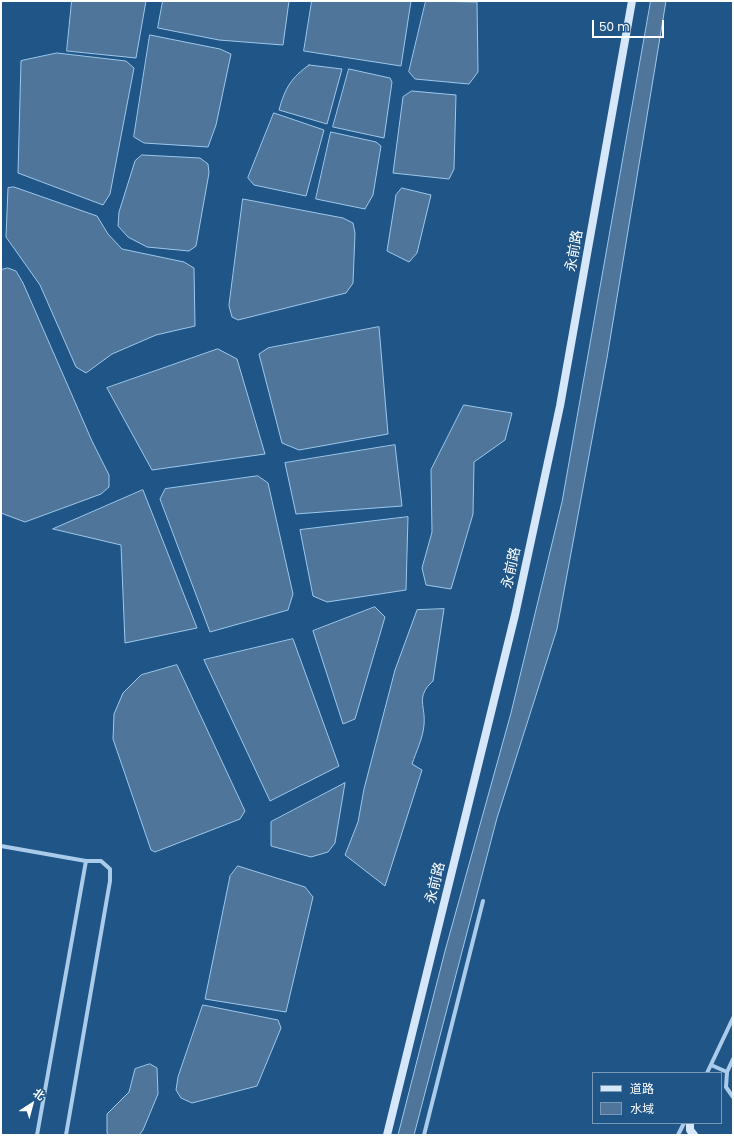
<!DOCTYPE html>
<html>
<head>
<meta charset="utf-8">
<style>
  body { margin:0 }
  #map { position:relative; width:734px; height:1136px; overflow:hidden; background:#205587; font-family:Poppins,"Noto Sans SC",sans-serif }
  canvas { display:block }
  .frame { position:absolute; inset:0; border:2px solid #fff; pointer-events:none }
  .legend { position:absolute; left:592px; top:1072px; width:130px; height:52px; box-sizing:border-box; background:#205587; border:1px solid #7999b7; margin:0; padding:5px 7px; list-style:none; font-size:12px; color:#fff }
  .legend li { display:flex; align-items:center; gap:8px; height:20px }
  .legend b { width:20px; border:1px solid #7999b7 }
  .north { position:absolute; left:12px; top:1084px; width:40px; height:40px; -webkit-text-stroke:3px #205587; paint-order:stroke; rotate:36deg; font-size:11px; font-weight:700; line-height:16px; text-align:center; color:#fff }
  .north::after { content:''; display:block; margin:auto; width:14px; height:18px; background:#fff; clip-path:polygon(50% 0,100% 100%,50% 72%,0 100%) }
  .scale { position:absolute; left:592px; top:20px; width:72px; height:18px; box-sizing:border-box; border:2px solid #fff; border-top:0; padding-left:5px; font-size:12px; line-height:14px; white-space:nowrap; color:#fff; -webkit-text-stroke:3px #205587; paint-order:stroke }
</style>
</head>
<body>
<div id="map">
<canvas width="734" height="1136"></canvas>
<div class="frame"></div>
<ul class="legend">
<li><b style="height:5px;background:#d5e7f8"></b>道路</li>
<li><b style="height:11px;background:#50759a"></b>水域</li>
</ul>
<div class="north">北</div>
<div class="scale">50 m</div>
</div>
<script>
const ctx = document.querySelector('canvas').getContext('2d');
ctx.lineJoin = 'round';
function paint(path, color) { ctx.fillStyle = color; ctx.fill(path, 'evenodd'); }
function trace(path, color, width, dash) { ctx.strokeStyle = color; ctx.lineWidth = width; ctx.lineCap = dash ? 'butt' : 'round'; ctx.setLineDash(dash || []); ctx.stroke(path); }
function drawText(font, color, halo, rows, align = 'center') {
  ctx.font = font + ' Poppins,"Noto Sans SC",sans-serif'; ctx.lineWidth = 4; ctx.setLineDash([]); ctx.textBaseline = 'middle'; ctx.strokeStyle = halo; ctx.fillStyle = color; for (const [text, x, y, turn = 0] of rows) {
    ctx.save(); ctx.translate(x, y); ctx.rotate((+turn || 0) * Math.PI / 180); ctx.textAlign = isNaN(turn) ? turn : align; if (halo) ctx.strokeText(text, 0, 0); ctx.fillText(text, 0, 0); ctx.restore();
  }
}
const water = new Path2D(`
  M72,1h74l-10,57 -69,-7z
  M163,1h126l-6,44 -64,-5 -61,-12z
  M312,1h99l-10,65 -97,-15z
  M426,1l51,1 1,70 -9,12 -54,-5 -6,-7z
  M651,1h15l-59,357 -50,271 -60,189 -83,317h-16l47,-184 66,-238 51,-211z
  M150,35l70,14 11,5 -15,71 -8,22 -64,-4 -10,-6z
  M57,53l69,8 8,7 -24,126 -7,11 -85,-32 3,-112z
  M309,65l33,4 -15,55 -48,-14c6,-22 12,-32 30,-45z
  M349,69l41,9 2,4 -8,56 -51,-11z
  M412,91l44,4 -2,74 -5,10 -56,-6 10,-76z
  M274,113l50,17 -18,66 -52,-11 -6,-7z
  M331,132l45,10 5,4 -8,49 -8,14 -49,-10z
  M142,155l58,3 8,6 1,9 -13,73 -7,5 -42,-4 -19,-10 -10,-11 1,-14 16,-51z
  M14,187l83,29 11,18 14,15 62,13 10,6 1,58 -39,9 -44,19 -26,19 -10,-6 -36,-82 -34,-48 2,-49z
  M402,188l29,7 -14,58 -8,9 -22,-11 9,-56z
  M243,199l100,19 10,5 2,10 -2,50 -7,10 -108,27 -6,-3 -3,-11z
  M8,268l8,3 7,12 69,158 17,34v12l-8,7 -76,28 -24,-9v-243z
  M379,327l9,107 -89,16 -17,-7 -23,-89 9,-6z
  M218,349l19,10 28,95 -113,16 -45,-82z
  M464,405l48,8 -7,27 -31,22 -1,52 -22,75 -25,-4 -4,-17 10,-36 -1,-62z
  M395,445l7,61 -106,8 -11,-51z
  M258,476l10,7 25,111 -5,16 -78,22 -50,-133 5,-10z
  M143,490l54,138 -72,15 -4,-98 -68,-16z
  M408,517l-2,73 -79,12 -14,-6 -13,-66z
  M375,607l10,10 -30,102 -12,5 -30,-93z
  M444,609l-11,72c-18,16 -7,25 -9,44 -1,13 -8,27 -12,39l10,6 -37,116 -40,-31 13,-33 6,-33 31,-119 22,-60z
  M293,639l46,127 -69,35 -66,-141z
  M177,665l68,146 -5,8 -85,33 -4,-2 -38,-111 1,-25 9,-21 18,-18z
  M345,783l-10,60 -7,9 -17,5 -40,-11v-24z
  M238,866l67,21 8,10 -27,115 -81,-13 25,-123z
  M203,1005l75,15 3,8 -24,58 -65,17 -11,-5 -5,-8 2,-13z
  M150,1064l7,4 1,26 -15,36 -4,5h-30l-2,-2v-19l22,-22 6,-23z`);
const street = new Path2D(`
  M1,846l85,15h15l9,8v12l-44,254
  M711,1065l16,7 -1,15 7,10
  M727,1072l6,-13
  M707,1073l26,-55
  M37,1135l49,-274
  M424,1135l59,-234
  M678,1135l6,-12`);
const secondary = new Path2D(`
  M690,1123v7l4,5
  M387,1135l128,-520 45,-209 72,-405`);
const streetNames = [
  ["永前路",575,251,-80],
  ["永前路",512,568,-78],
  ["永前路",436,883,-76]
];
paint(water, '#50759a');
trace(water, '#9dc8ec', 1);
trace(street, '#aaccea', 4);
trace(secondary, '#d5e7f8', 8);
drawText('14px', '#fff', '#205587', streetNames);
</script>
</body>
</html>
